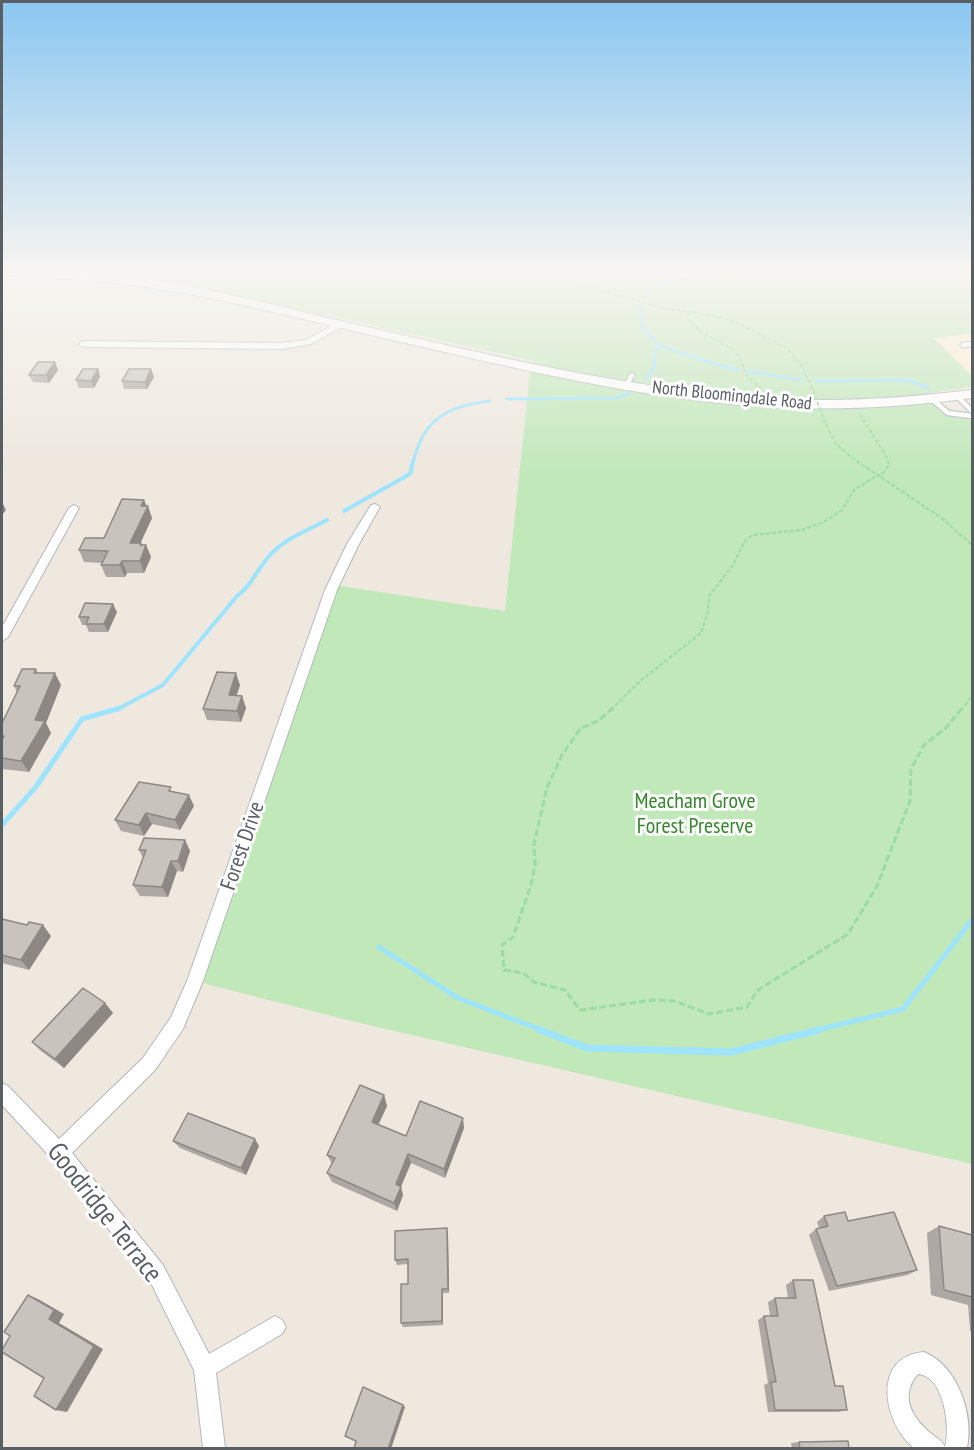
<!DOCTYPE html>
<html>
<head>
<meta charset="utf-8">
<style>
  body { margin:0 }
  #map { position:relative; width:974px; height:1450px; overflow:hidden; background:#eee8df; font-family:"PT Sans Narrow",sans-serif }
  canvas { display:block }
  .frame { position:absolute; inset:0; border:3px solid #595f63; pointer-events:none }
</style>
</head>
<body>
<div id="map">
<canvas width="974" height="1450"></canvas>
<div class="frame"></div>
</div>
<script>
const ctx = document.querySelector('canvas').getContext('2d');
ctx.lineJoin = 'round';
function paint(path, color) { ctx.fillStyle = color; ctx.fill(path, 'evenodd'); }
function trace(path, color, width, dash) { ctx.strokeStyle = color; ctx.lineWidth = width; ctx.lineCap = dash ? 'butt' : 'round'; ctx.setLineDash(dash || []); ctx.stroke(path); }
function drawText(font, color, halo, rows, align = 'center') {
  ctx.font = font + ' "PT Sans Narrow",sans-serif'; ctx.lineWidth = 6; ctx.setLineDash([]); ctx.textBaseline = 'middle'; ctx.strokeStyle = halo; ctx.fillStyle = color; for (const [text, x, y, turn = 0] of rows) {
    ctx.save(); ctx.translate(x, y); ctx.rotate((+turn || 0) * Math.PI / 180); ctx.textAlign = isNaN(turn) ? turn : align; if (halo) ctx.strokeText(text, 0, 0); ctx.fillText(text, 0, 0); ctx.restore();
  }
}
const commercial = new Path2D(`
  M972,333v43l-39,-38z`);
const green = new Path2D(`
  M153,273h819v60l-38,5 38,38v11l-43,6 12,11 31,17v743l-625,-144 -152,-39 138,-396 172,26 25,-239 5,-11 -349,-76 -36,-6z`);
const streamFar3 = new Path2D(`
  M644,300l2,-8 10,-6 20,-6 55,-7
  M640,304l1,22c7,4 7,9 12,14 11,11 68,25 85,30
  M746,371l56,9
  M645,380l9,-12 1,-17 7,-5
  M816,381l93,-1 19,8
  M507,399l110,-1 13,-5
  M413,463c10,-44 34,-57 77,-62`);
const streamFar2 = new Path2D(`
  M344,511l66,-37 3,-13
  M116,710l47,-25 74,-89c16,-11 22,-31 36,-44 15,-15 36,-22 54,-32`);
const streamFar1 = new Path2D(`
  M2,825l33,-37 47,-69 38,-11
  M379,947l79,51 86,33
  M813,1031l90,-22 69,-89`);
const stream = new Path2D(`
  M540,1030l47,18 144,4 88,-22`);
const pathFar1 = new Path2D(`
  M538,273l128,36 41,5 27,7 52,27 14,15 11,22
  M690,312l-2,7 13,13 30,16 9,11 8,18 16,14
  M860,414l27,44 2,7 -9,12
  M826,425l10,19 16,14 91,61 29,26
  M611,710l28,-28 62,-49 7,-21 1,-16 24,-31 11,-23 8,-7 50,-5 22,-8 18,-12 12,-20 24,-15
  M961,710l11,-14`);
const path = new Path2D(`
  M613,708l-15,13 -17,7 -19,27 -15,33 -13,56 1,21 -4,20 -18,52 -11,8 2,25 19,3 11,9 31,8 15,20 74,-10 20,1 35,13 38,-7 11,-17 90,-56 29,-48 33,-85 1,-32 13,-24 22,-17 16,-20`);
const service = new Path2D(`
  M963,345l9,-1
  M627,384l5,-9
  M957,396l15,15
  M932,399l16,14 24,3`);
const minor = new Path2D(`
  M340,321l4,3 -1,2 -32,18 -29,5 -199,-2 -4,-3 4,-3 199,2 24,-3z
  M375,504l5,3 -21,37 -22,46 -134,391 -20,48 -28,41 -83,83 91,112 46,89 59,-34 7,-4 7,4 4,7 -4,7 -66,39 9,75h-22l-9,-78 -45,-91 -97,-120 -50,-54v-22l6,3 51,53 84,-81 28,-41 16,-36 138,-391 22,-46 24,-39z
  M74,505l5,3 -71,129 -6,4v-14l67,-119z
  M924,1352c34,14 50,63 43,96h-53c-31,-25 -43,-92 10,-96zM918,1374c26,2 33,54 27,73 -4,-9 -13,-11 -20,-19 -17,-16 -23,-36 -7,-54z`);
const secondary = new Path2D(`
  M5,273c118,-10 236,25 349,51 136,31 273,65 412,74 69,5 138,0 206,-8v8c-67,9 -136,13 -205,9 -127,-8 -252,-39 -375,-67 -80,-18 -159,-40 -240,-52 -46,-7 -94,-10 -141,-12z`);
const pathBridge = new Path2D(`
  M811,385l15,40`);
const wall = new Path2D(`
  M98,369l2,8 -6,11h-15l-3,-8z
  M151,369l3,8 -7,12h-23l-2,-8z
  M58,370l-9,13 -16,-1 -4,-7z
  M144,500l8,18 -12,25 2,2h4l5,12 -7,16h-17l-2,4h-19l-5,-12 1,-2 -18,-1 -5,-12 25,-12z
  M117,612l-9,20h-19l-3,-7h-4l-3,-8z
  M36,669l2,4 23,12 -15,38 5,10 -22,39 -27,-3v-49l1,1 14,-29 -3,-6z
  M240,685l-4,10 6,1 4,12 -5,14 -34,-2 -4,-11z
  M173,792l21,14 -14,24 -28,-6 -8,12 -23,-5 -6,-11z
  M185,840l5,11 -7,21 -6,-1 -9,26 -28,-1 -7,-11 10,-27 -4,-8z
  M2,919l49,17 -22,34 -27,-7z
  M105,1003l8,10 -49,55 -23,-17 -9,-9z
  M384,1095l3,11 -9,19 28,11 58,-8 -19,50 -34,-15 -10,24 2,8 -6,16 -65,-29 -5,-9 5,-9 -5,-9z
  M173,1141l86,5 -13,29 -66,-27z
  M824,1216l24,5 69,49 -9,5 -79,16 -20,-56 7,-6 3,-1 -2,-6z
  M939,1226l33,9v96h-2l-2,-26 -37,-10 -4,-62z
  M448,1234l1,59h-6v32l-40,2 -2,-4 7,-39v-20l-11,1 -2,-5z
  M793,1280l42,106 12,24 -8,2h-71l-4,-27 4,-2 -10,-63 6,-4h6l-2,-14 7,-4h13l-2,-13z
  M799,1442l50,7h-57l-1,-6z`);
const shadedWall = new Path2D(`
  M55,362l3,8 -9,13 -3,-8z
  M98,369l2,8 -6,11 -3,-7z
  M151,369l3,8 -7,12 -2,-7z
  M144,500l3,9 1,-3 4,12 -17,37 -5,-12 11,-37z
  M2,502l4,8 -4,5z
  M141,543l3,8 2,-6 5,12 -7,16 -4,-12v-16z
  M122,561l5,12 -2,4 -5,-12z
  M113,604l4,8 -9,20 -4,-8z
  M55,673l6,12 -15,38 5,10 -22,39 -8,-11 14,-41z
  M236,673l4,12 -7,22 -4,-12z
  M242,696l4,12 -5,14 -4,-11z
  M189,795l5,11 -14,24 -5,-10z
  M146,813l6,11 -8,12 -5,-11z
  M185,840l5,11 -7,21 -5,-11z
  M171,861l6,10 -9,26 -6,-10z
  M43,925l8,11 -22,34 -8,-10z
  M105,1003l8,10 -49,55 -9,-9z
  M384,1095l3,11 -12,26 -3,-10z
  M463,1118l1,10 -19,50 -1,-9z
  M255,1139l4,7 -13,29 -5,-7z
  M408,1154l3,9 -13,30 -2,-9z
  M401,1187l2,8 -6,16 -3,-8z
  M447,1228l1,6 1,59 -1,-4z
  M442,1289l1,4v32l-1,-4z
  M28,1295l10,4 26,15 -5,9 44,26 -36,63 -11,-2 -7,-91z
  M403,1405l2,2 -14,42h-3z`);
const building = new Path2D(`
  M38,362h17l-9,13h-17z
  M83,369h15l-7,12 -15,-1z
  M129,369h22l-6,13 -23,-1z
  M122,499l22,1 -3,6h7l-18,37h11l-1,2h6l-6,16h-18l-2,4h-19l7,-14 -29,-1 6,-12h19z
  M85,603l28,1 -9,20h-18l3,-7h-10z
  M22,669h14l-2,4h21l-20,47 10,1 -24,40 -19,-3v-18l2,-4h-2v-16l1,1 17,-35h-6z
  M217,672l19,1 -7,22 13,1 -5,15 -34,-2z
  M139,782l32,5 -2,4 20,4 -14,25 -29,-7 -7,12 -24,-5z
  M144,838l41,2 -7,21h-7l-9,26 -29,-2 13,-35h-7z
  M2,919l25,6 2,-3 14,3 -22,35 -19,-5z
  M83,988l22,15 -50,56 -23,-17z
  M360,1085l24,10 -12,27 34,14 14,-35 43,17 -19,51 -36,-15 -12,30 5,3 -7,16 -67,-30 8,-15 -8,-3z
  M188,1113l67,26 -14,29 -68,-27z
  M845,1212l3,9 46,-9 23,58 -80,16 -21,-57 12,-3 -4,-10z
  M939,1226l33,9v62l-28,-7z
  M447,1228l1,61h-6v32l-41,2v-39h7v-25l-13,1v-29z
  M793,1280h20l22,106h8l4,24h-72l-4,-28h5l-12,-66h14l-3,-18h21z
  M28,1295l26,15 -5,9 45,27 -38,64 -22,-14 10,-18 -42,-26v-2l8,-14 -6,-4z
  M363,1387l40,18 -15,44h-34l2,-8 -11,-5z
  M848,1441l1,8h-49l-1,-7z`);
const farStreetnames = [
  ["North Bloomingdale Road",732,396,6]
];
const parkNames = [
  ["Meacham Grove",695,802],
  ["Forest Preserve",695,827]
];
const streetNames = [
  ["Forest Drive",243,846,-71]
];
const nearStreetnames = [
  ["Goodridge Terrace",104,1213,52]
];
paint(commercial, '#ffeed3');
paint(green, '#c0e8b9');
trace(streamFar3, '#9ee4ff', 3);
trace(streamFar2, '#9ee4ff', 4);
trace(streamFar1, '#9ee4ff', 5);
trace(stream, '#9ee4ff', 7);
trace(service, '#b3b8bc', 7);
trace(minor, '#b3b8bc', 2);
trace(secondary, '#b2b7bc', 2);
trace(pathFar1, '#9bdca1', 2, [4, 2]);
trace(path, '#9bdca1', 3, [7, 3]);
trace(service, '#fff', 4.5);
paint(minor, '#fff');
paint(secondary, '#fff');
trace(pathBridge, '#9bdca1', 2, [4, 2]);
paint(wall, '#ada8a3');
paint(shadedWall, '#8d8884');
paint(building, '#c9c3bd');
trace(building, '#8d8884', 1.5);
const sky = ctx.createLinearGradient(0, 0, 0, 476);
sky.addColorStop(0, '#8ac7f1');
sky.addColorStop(0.57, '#f7f5f1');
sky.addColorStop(1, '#f7f5f100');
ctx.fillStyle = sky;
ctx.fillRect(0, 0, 974, 476);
drawText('18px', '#595f63', '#fff', farStreetnames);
drawText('22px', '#36872c', '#fff', parkNames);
drawText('22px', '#595f63', '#fff', streetNames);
drawText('27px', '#595f63', '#fff', nearStreetnames);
</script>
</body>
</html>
